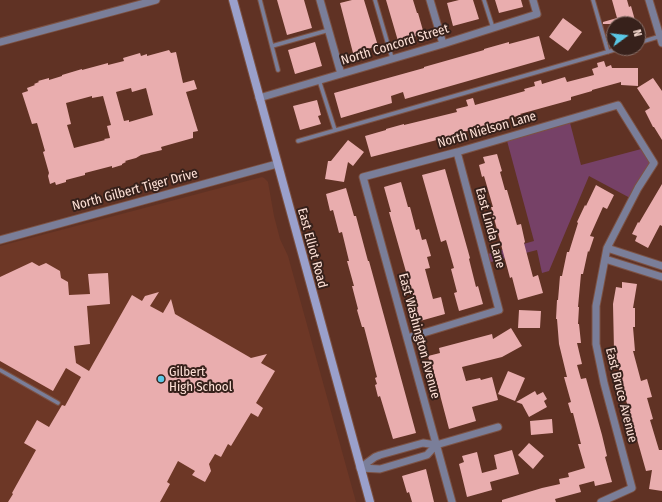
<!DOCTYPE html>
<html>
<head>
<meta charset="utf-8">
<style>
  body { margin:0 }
  #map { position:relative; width:662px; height:502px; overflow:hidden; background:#603224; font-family:"Fira Sans Condensed",sans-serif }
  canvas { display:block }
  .north { position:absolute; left:606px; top:16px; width:40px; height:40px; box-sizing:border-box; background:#37211b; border:1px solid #876e66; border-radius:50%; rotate:75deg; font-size:11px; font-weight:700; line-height:16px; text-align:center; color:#fee1d7 }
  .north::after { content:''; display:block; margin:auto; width:14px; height:18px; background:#5ac8e6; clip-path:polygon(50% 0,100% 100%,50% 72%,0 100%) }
</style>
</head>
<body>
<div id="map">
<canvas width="662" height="502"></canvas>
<div class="north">N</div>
</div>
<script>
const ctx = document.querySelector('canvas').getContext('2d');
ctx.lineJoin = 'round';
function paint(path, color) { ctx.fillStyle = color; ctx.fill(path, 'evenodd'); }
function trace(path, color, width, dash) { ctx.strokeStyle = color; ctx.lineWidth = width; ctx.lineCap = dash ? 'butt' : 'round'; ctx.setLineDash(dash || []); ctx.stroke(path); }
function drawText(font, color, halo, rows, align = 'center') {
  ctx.font = font + ' "Fira Sans Condensed",sans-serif'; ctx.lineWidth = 4; ctx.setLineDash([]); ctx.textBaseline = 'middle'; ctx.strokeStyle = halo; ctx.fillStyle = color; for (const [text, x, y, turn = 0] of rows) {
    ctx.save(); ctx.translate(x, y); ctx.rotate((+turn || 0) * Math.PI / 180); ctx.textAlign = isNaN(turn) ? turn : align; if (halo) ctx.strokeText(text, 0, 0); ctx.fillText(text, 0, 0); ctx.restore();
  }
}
const built = new Path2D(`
  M262,177l2,1 4,4 6,34 6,23 8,17 68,246h-356v-256z`);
const green = new Path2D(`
  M569,119l12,46 64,-17 9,15 -22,36 -43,-23 -40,95 -7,2 -5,-23 -50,13 -3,-8 50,-14 -28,-104z`);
const building = new Path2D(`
  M277,0h27l8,28 -25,7z
  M352,0h12l14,46 -25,7 -13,-50z
  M386,0h27l4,13h1l6,21 -26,7z
  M459,0h14l6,19 -26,7 -6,-23z
  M495,0h26l2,7 -24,6z
  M612,0h15l2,7 2,-1 5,18h-33v-2l14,-4z
  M563,18l19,14 -14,19 -19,-14z
  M539,36l6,23 -140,40 -2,-7 -12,4 1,7 -51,15 -7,-25 90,-25v-1l60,-17v-1l25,-7v2z
  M315,42l7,24 -27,8 -7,-24z
  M169,50l2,3 5,-1 7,31 11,-3 3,9 -11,3 12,39 -5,1v6l-32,9 1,3 -21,5 -5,3 -11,3 1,1 -4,2v1l-10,3v-2l-27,7v2l-19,5v2l-10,3 -1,-3 -5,2 -2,-8 1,-3 -6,-21 2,-1 -8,-28 -5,1 -10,-31 6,-2 -1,-3 8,-3 -1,-1 5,-2 -1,-1 11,-3v2l13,-4v-1l20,-6v1l26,-7v2l16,-4 -1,-3 17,-5 1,3 6,-2v2zM131,88l1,4 14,-4 7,27 -24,7v-2l-5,1 -8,-29zM92,96v2l11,-2 8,29 -4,1 3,12 -6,1 1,1 -31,8 -7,-23 4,-1 -5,-21z
  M604,61l2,6 5,-2 1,3h26v18l-17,-1v-3l-29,8v1l-21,6v3l-51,14 1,1 -88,26 -62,16 -6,-21 21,-6v-1l18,-5v1l53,-13 -1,-3 12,-3 -2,-6 7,-2 2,7 50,-14 -1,-2 11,-3 -1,-4 7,-2 1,4 23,-7 2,5 27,-7 -2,-6 6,-2 -1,-4z
  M653,78l9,13v49l-8,-13h-1l-8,-16 5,-3 -13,-20z
  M317,100l4,15 -3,1 3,8 -21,6 -7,-24z
  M348,140l16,12 -11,14 -5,-4 -4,20 -19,-3 3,-18h3z
  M497,154l5,17 -2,1 5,18h2l10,35 4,-1 4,18 -1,1 9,34 5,-2 5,18 -25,7 -6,-23 -2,1 -19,-71h2l-9,-31 -2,1 -3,-12 6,-2 -2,-6z
  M445,169l25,89 -1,1 7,28 2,-1 5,18 -24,7 -5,-18 3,-1 -6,-23 3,-1 -8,-28 -5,2 -19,-67z
  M401,182l7,25h2l6,23 3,-1 3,11 4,-1 3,10 2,7 -4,1 3,11 -5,1 8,30 8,-2 4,17 -25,7 -31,-109h2l-7,-25z
  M662,184v42l-2,-1 -12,23 -13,-7 2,-5 -5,-2 6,-12 1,1z
  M596,185l18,10 -7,14 -4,-2 -13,29 4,1 -5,15 -1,-1 -5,23h-2l-3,33h1l-1,17h1l2,19h-4l5,21 -5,1 4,14 5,-1 16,57 5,21 -2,1 7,25 -17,4 -1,-5 -15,4 2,7 -26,7 1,3h-54v-2l40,-12 18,-4 -1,-5 10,-2 -1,-4 17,-5 -7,-24h3l-8,-31h-2l-3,-10 3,-1 -7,-25h3l-8,-33 -2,-25h-1l1,-19h1l2,-24h2l5,-24h2l9,-29 -1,-1 8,-17 1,1z
  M346,188l8,28h2l12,45h1l47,172 -23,6 -13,-43 -2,1 -3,-12 2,-1 -2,-6 2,-1 -13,-50h-2l-5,-17 1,-1 -6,-23h2l-7,-25h2l-7,-29 -3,1 -6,-23 -3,1 -4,-17z
  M32,262l7,4 7,-3 14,8 1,7 7,4 1,13 21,-1 -2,-20 20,-1 2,31 -23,2 3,38 -16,2 2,17 13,8 43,-76 10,6 3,-5 14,-4 -9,14 13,7 8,-14 4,15 76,44 16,-4 -6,9 14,8 -19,32 7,5 -5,9 -7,-4 -20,33 -3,-2 -7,13 -6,-3 -6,10 2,7 -6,11 -13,-7 3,-4 -17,-10 -11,21 3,2 -10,18h-152l5,-8 -1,-1 24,-43 -12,-7 13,-23 12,7 13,-22 3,1 16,-29 -15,-9 -13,23 -53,-30v-84z
  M622,282l15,2 -4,24h2v19h-2l2,24h-2l8,30 6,-2 5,18 -5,1 6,21 -3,1 9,30h3v41l-13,-2 3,-19 -6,1 -24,-85 1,-1 -9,-35 -1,-46 3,-17 6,1z
  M519,310l22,1 -1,17h-22z
  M511,328l11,18 -20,11 -40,10 4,14 14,-3 1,2 11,-3 6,23 -26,7 4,14 -27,8 -14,-53 -2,1 -5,-21 12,-3 -1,-5 53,-14 1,5z
  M508,371l17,7 -10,23 -17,-7z
  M535,391l2,4 6,-3 4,7 -3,2 3,6 -18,10 -7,-13 -6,-2z
  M552,419l1,14 -22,2 -1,-14z
  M529,443l15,13 -11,13 -15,-14z
  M512,450l7,24 -29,8 2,8 -25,7 -8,-33 5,-2 -2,-6 15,-4 5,21 15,-4 -3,-14z
  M426,469l8,33h-22l-3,-10 -2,1 -5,-17z`);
const service = new Path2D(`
  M260,0l18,70
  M375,0l17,58
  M484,0l9,28
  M593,0l15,52
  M638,43l23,-7
  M272,46l57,-16
  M319,80l16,50
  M298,141l323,-93
  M0,370l58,33`);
const minor = new Path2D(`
  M320,0l21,74
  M430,0l13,44
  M649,0l13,43
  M0,42l156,-42
  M259,98l184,-54 94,-30 -4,-14
  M0,240l277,-76
  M607,248l55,18
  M605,259l57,18
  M407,338l92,-28 -42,-158
  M360,468l15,-11 5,-2 43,-12 13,2 62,-18
  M360,468l20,1 47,-14 9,-10
  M452,502l-89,-325 94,-25 161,-47 36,58 -16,25 -31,60 -11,58v38l8,39 28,105 -31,14`);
const secondary = new Path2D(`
  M233,0l137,502`);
const markers = [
  [161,379,4,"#5ac8e6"]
];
const streetNames = [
  ["North Concord Street",395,45,-17],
  ["North Nielson Lane",487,130,-16],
  ["North Gilbert Tiger Drive",135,190,-15],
  ["East Linda Lane",490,228,75],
  ["East Elliot Road",312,248,75],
  ["East Washington Avenue",419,336,75],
  ["East Bruce Avenue",621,395,76]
];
const poiNames = [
  ["Gilbert",169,372],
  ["High School",169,387]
];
paint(built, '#6d3726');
paint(green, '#764167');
paint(building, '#e9adae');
trace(service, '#7c5244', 5.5);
trace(minor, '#7c5244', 9);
trace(secondary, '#7c5244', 10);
trace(service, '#7a7e99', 3.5);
trace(minor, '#7a7e99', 7);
trace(secondary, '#9aa0cb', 8);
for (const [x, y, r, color] of markers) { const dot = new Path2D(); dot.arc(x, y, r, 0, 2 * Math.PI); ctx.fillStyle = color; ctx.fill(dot); trace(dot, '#37211b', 1.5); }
drawText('13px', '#fee1d7', '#37211b', streetNames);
drawText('13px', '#fee1d7', '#37211b', poiNames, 'left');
</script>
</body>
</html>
